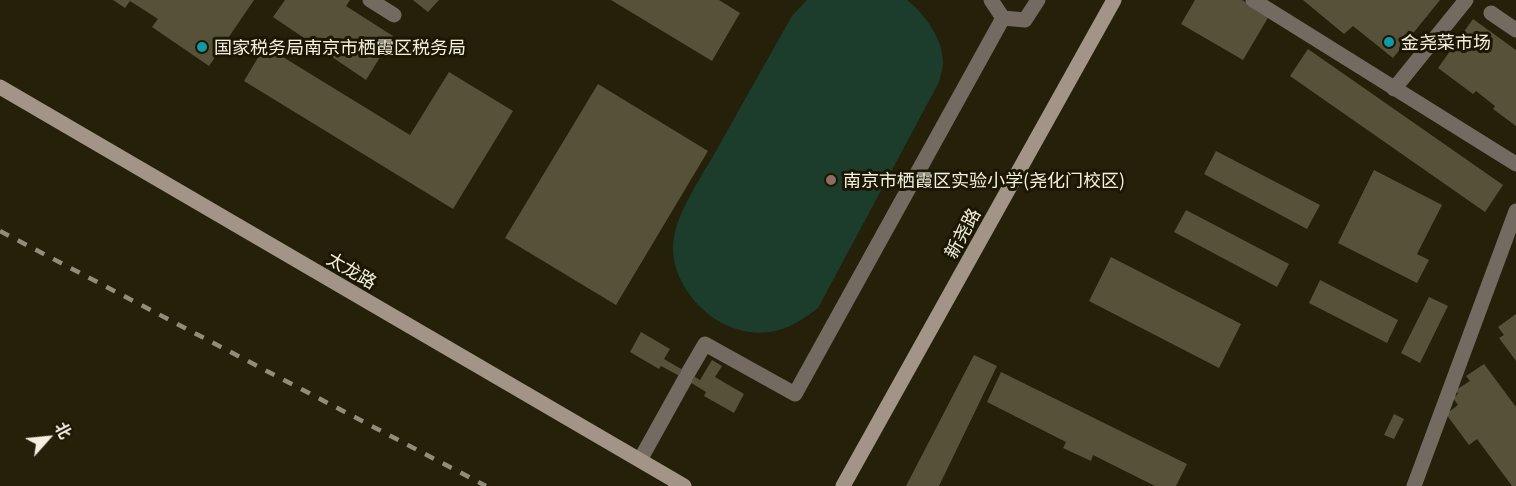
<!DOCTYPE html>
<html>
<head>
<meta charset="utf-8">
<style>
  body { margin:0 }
  #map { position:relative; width:1516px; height:486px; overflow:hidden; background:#252009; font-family:Georgia,"Noto Sans SC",serif }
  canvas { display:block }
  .north { position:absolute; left:18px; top:408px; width:60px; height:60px; -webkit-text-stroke:4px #1b1702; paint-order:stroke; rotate:63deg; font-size:16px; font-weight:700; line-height:24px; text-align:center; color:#f3f0e2 }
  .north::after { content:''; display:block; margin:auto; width:21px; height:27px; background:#f3f0e2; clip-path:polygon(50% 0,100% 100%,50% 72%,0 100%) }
</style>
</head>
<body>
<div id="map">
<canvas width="1516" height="486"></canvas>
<div class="north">北</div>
</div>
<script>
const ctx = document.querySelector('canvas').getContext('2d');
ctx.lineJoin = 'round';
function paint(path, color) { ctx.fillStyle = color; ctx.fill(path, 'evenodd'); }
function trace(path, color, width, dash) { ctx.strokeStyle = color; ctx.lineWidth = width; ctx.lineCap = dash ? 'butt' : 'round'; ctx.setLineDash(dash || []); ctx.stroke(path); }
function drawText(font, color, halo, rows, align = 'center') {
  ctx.font = font + ' Georgia,"Noto Sans SC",serif'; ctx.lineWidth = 6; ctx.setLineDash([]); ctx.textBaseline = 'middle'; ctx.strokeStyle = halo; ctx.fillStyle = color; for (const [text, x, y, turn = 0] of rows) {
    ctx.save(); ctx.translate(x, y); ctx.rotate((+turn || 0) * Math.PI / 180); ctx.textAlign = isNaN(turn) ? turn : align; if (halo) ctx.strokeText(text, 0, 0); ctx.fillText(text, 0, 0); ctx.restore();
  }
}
const green = new Path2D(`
  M807,0h100c18,14 36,39 36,63 0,6 -3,13 -4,19l-121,226c-29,23 -56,33 -92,17 -31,-14 -59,-53 -52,-88 5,-28 28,-61 42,-86 25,-45 50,-89 76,-135z`);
const building = new Path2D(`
  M113,0h141l-45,66 -57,-39 6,-8 -28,-18 -5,7z
  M285,0h65l-4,6 47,30 -27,44 -93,-63z
  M413,0h26l-11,12z
  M611,0h108l21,13 -28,48z
  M1195,0h47l27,16 -26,44 -62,-36z
  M1303,0h137l-47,58 -40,-32 -9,8z
  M1473,19l43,31v76l-23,-17 2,-3 -19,-15 -3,3 -35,-26z
  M265,46l145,89 39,-63 64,39 -60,98 -209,-128z
  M1308,49l195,136 -18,27 -195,-136z
  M598,84l110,67 -92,154 -111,-67z
  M1216,151l104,54 -13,24 -103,-55z
  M1374,170l68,35 -25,49 12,6 -12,23 -79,-40z
  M1186,210l103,54 -12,23 -103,-55z
  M1111,257l130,67 -22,44 -130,-67z
  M1320,280l78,40 -11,23 -78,-40z
  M1429,297l19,9 -28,57 -19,-10z
  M1516,314v47l-17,-23 5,-3 -6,-8z
  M641,332l29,17 -6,10 36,21 12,-20 10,6 -7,11 29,17 -10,19 -30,-17 2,-4 -21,-13 -24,-13 -2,3 -29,-17z
  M974,355l23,11 -58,120h-33z
  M1484,364l32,43v79h-4l-35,-47 -8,6 -23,-31 12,-9 -5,-7 5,-4 -2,-4 14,-9 -4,-5z
  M1001,372l186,92 -11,22h-21l-62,-31 -2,6 -28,-13 3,-6 -79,-40z
  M1394,414l10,5 -10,20 -10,-4z`);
const lane = new Path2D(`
  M370,0l24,15
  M1253,0l263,164
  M1491,13l25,17
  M1003,18l22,2 13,-20
  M1394,89l72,-89
  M688,373l17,-29 90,50 208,-376 -12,-18
  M640,460l45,-81
  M1414,486l102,-275`);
const secondary = new Path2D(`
  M0,87l684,399
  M843,486l271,-486`);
const rail = new Path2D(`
  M0,231l486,255`);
const markers = [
  [1389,42,6,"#0f9aa8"],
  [202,47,6,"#0f9aa8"],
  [831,180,6,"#8d6e63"]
];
const poiNames = [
  ["金尧菜市场",1401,42],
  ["国家税务局南京市栖霞区税务局",214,47],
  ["南京市栖霞区实验小学(尧化门校区)",843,180]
];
const streetNames = [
  ["新尧路",962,233,-61],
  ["太龙路",352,270,30]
];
paint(green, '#1d3d2c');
paint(building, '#56523a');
trace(lane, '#736a61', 15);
trace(secondary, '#a29587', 15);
trace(rail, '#918d7b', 4.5, [10, 10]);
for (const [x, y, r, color] of markers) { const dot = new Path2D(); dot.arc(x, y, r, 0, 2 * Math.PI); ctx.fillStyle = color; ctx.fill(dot); trace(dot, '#1b1702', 2); }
drawText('18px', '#f3f0e2', '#1b1702', poiNames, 'left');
drawText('18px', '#f3f0e2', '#1b1702', streetNames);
</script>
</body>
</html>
